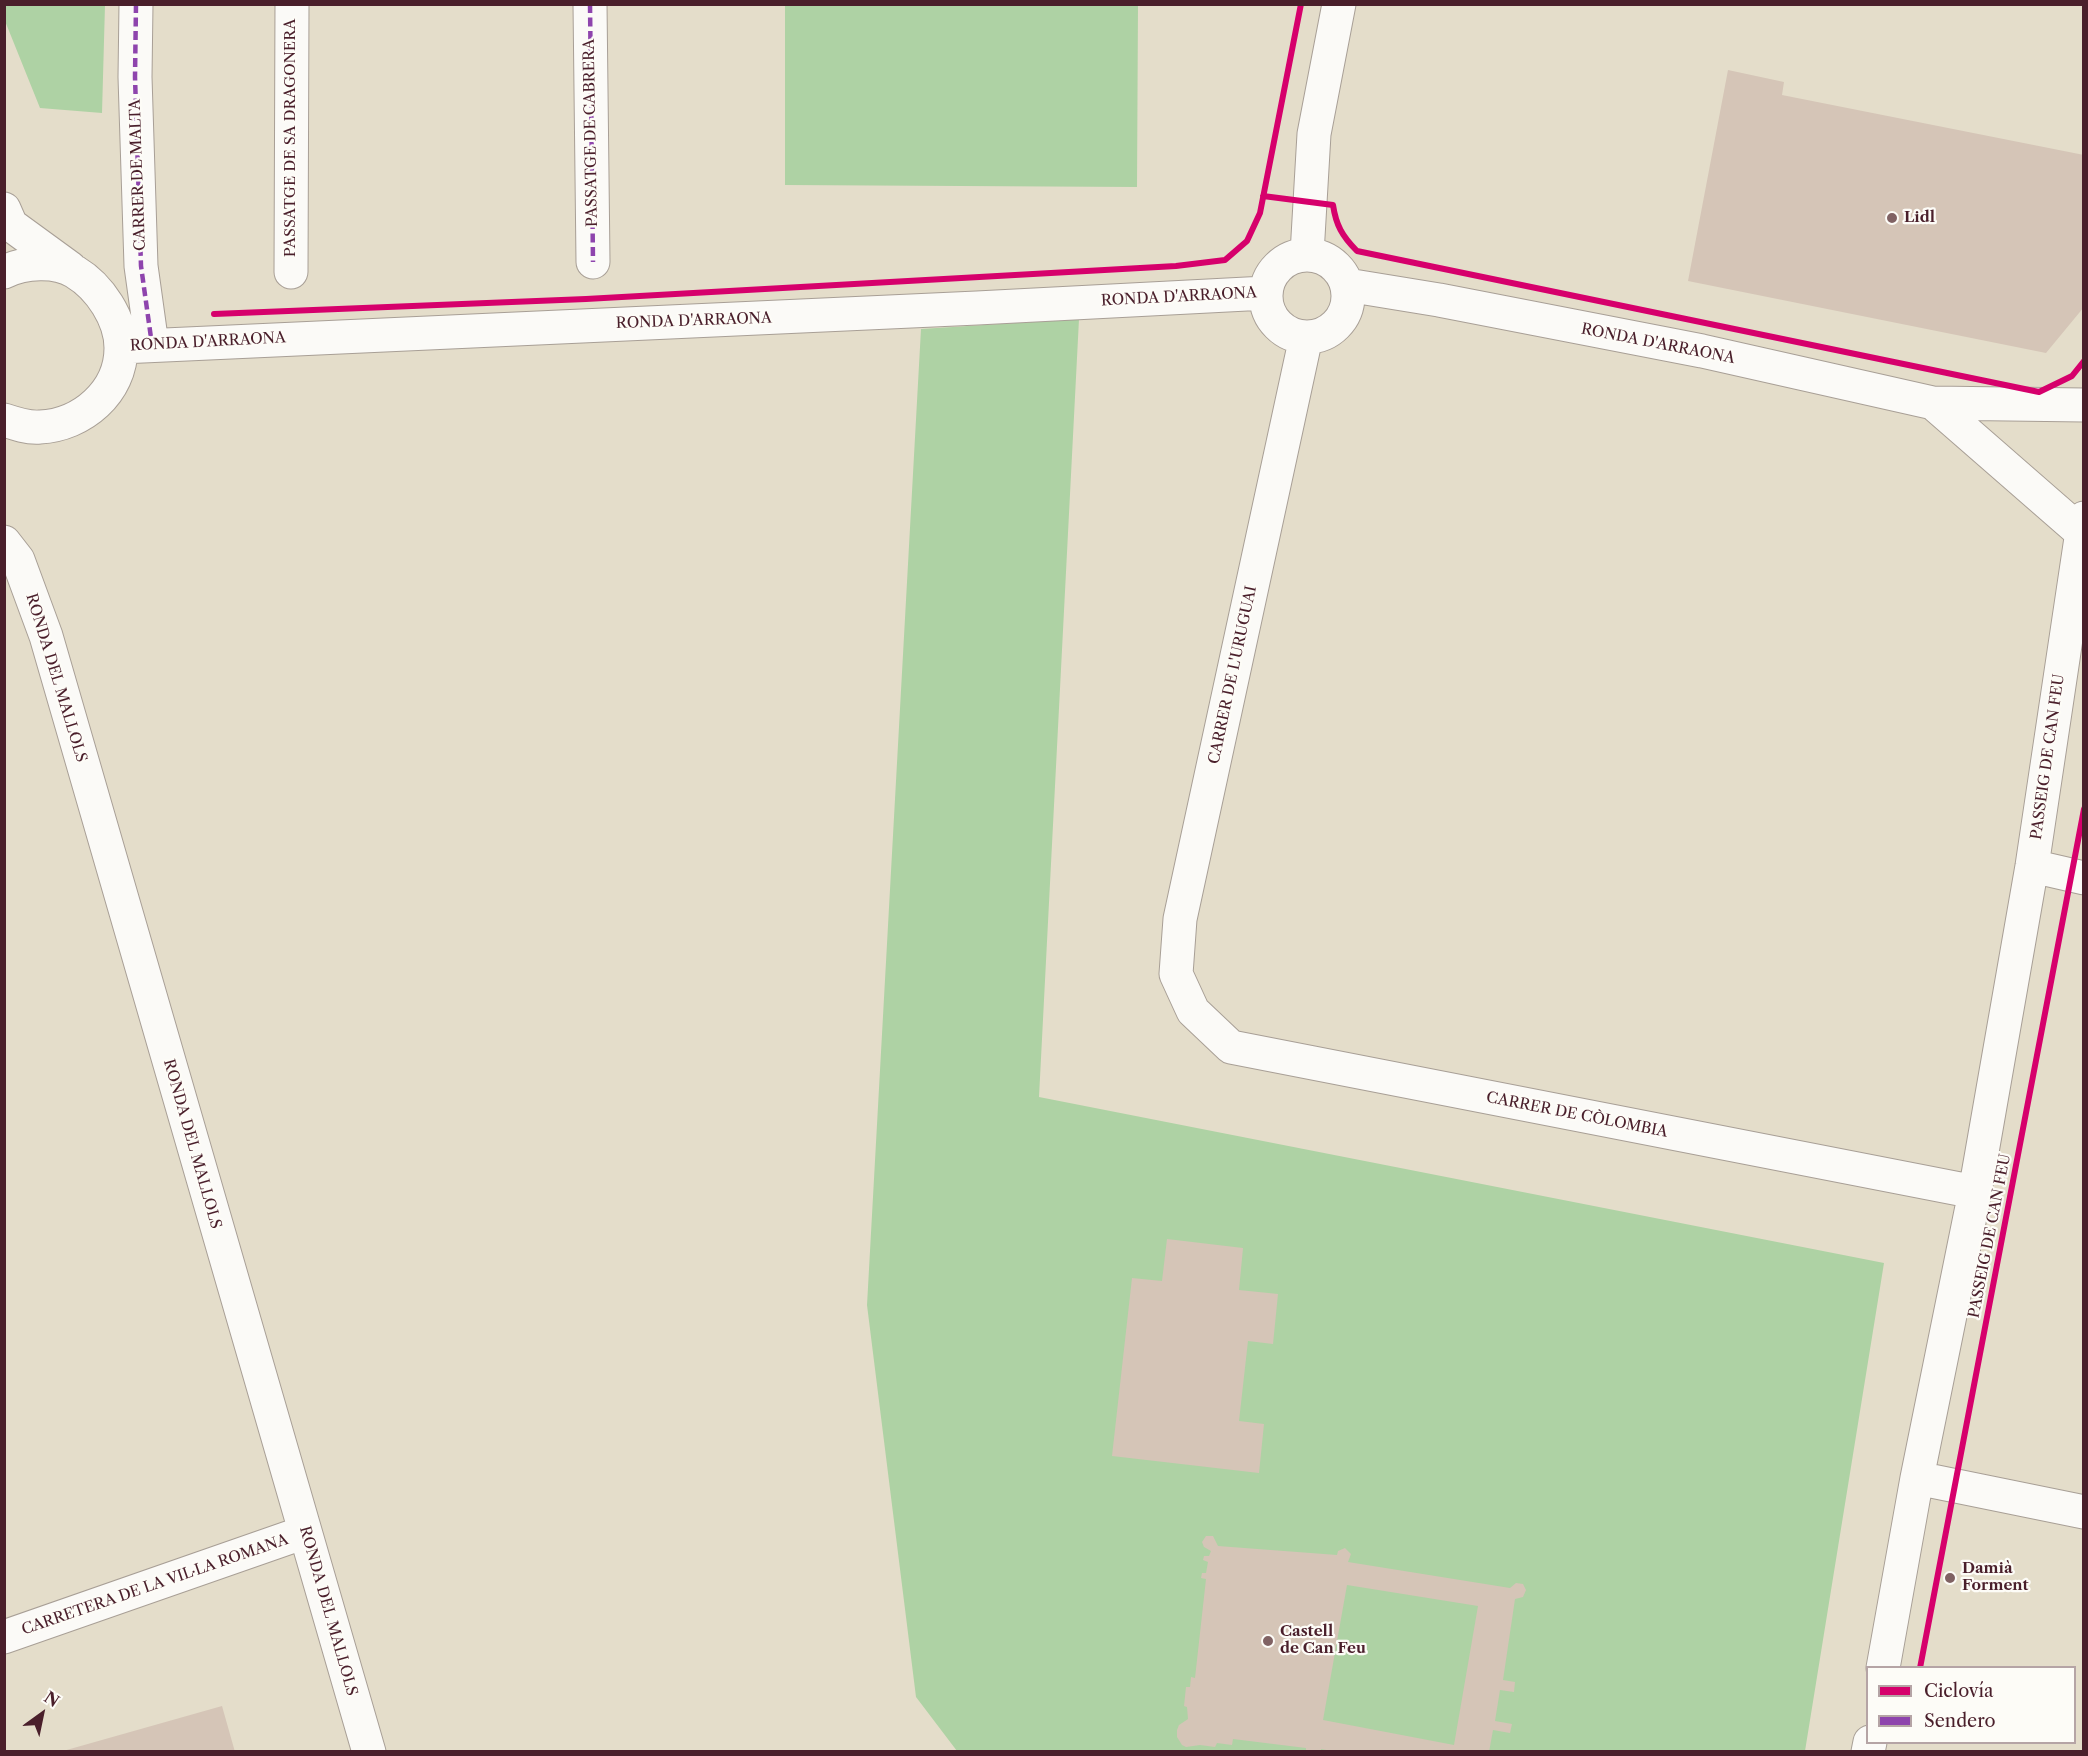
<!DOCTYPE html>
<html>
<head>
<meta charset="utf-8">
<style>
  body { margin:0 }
  #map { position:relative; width:2088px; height:1756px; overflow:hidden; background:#e4ddca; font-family:"Libre Caslon Text",serif }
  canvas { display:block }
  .frame { position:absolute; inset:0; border:6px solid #4a1f2b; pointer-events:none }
  .legend { position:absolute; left:1866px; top:1666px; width:210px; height:78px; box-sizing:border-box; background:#fdfcf7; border:2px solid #b5a4a5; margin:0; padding:8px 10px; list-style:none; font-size:18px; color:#4a1f2b }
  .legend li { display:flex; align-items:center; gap:12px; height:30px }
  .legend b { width:30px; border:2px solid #b5a4a5 }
  .north { position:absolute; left:12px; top:1684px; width:60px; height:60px; -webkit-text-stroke:4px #fdfcf7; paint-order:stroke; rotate:33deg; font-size:16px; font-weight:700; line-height:24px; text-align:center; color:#4a1f2b }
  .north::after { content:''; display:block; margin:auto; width:21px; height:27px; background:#4a1f2b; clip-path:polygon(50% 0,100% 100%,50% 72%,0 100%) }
</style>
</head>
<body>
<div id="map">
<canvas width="2088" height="1756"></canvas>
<div class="frame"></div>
<ul class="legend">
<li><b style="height:8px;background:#d6006c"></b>Ciclovía</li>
<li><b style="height:8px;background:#8e44ad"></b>Sendero</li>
</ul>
<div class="north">N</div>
</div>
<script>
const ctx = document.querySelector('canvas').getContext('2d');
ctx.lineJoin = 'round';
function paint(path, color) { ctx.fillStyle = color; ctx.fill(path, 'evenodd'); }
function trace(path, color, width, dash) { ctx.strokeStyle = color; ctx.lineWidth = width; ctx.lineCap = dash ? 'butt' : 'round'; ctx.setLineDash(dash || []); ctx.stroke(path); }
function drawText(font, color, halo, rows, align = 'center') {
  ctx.font = font + ' "Libre Caslon Text",serif'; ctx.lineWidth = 4.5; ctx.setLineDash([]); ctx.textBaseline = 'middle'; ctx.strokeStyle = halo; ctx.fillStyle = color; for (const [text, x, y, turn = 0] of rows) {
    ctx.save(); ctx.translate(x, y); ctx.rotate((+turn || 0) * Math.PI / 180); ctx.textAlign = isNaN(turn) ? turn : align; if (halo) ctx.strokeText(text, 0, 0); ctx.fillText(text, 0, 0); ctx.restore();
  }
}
const green = new Path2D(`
  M4,5h101l-3,108 -62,-5 -35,-87z
  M785,5h353l-1,182 -352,-2z
  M1079,319l-40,778 845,166 -79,488h-848l-41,-54 -49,-392 54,-976z`);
const building = new Path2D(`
  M1728,70l56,12 -2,13 302,60v152l-38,46 -358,-72z
  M1167,1239l76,9 -4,42 39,4 -5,50 -25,-3 -9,80 25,3 -5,49 -147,-17 20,-178 30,3z
  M1206,1536h7l5,10 119,9 1,-4 7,-3 6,6 -3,8 162,26 6,-5 7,1 3,6 -3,7 -8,2 -12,81 12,2 -1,10 -14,-2 -5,31 17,3 -2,9 -17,-3 -4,22h-152l-16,-3v3h-15v-4l-73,-9 -1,6 -15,-2 -2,4 -15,-2 -14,2 -4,-2 -5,-8v-7l2,-5 9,-6 -1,-12 -3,-1 2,-19h4l1,-10 4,1 11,-99 -5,-1 1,-5h4l2,-11 -5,-2 1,-4h5l2,-5 -7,-4 -2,-5zM1347,1585l131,21 -24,139 -131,-25z
  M222,1706l13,46h-172v-1z`);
const minor = new Path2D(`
  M136,4l-1,73 6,189 11,79
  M590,4l3,258
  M4,209l7,16 59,43
  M1307,254l7,-120 25,-130
  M1266 296a41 41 0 1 1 82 0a41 41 0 1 1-82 0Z
  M4,272c20,-10 52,-12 71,0 25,15 46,47 46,76 0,44 -39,77 -81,79 -12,1 -24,-3 -36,-7
  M291,272l1,-268
  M1347,285l92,15 263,51 231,52 151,2
  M1306,337l-126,582 -4,55 17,37 38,36 744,145
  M121,347l856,-39 289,-15
  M1933,403l148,129
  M4,542l14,18 28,76 323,1116
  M2032,866l52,12
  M1917,1478l167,34
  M4,1637l301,-105
  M1883,1668l34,-190 58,-286 57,-326 52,-348
  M1868,1752l2,-10`);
const quiet = new Path2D(`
  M136,4l-1,73 6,189 11,79
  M590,4l3,258`);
const cycleway = new Path2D(`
  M1263,196l70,9c3,20 9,31 24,46l682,141 33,-16 12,-15
  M214,314l372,-15 590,-33 49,-6 22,-19 13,-28 41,-209
  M1920,1668l164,-859`);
const markers = [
  [1892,218,6,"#806263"],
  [1950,1578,6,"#806263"],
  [1268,1641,6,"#806263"]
];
const streetNames = [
  ["PASSATGE DE CABRERA",591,133,-91],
  ["PASSATGE DE SA DRAGONERA",291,138,-90],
  ["CARRER DE MALTA",138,175,-92],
  ["RONDA D'ARRAONA",1179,297,-3],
  ["RONDA D'ARRAONA",694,321,-2],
  ["RONDA D'ARRAONA",208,342,-3],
  ["RONDA D'ARRAONA",1658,344,11],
  ["CARRER DE L'URUGUAI",1233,675,-78],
  ["RONDA DEL MALLOLS",56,678,73],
  ["PASSEIG DE CAN FEU",2048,757,-82],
  ["CARRER DE CÒLOMBIA",1577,1115,11],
  ["RONDA DEL MALLOLS",192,1144,74],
  ["PASSEIG DE CAN FEU",1990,1236,-79],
  ["CARRETERA DE LA VIL·LA ROMANA",155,1585,-19],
  ["RONDA DEL MALLOLS",328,1611,74]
];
const poiNames = [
  ["Lidl",1904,218],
  ["Damià",1962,1569],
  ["Forment",1962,1586],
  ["Castell",1280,1632],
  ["de Can Feu",1280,1649]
];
paint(green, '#aed2a4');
paint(building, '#d5c5b7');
trace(minor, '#a89f96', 35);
trace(minor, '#fbfaf7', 33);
trace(quiet, '#8e44ad', 4.5, [9, 4.5]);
trace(cycleway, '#d6006c', 6);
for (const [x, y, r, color] of markers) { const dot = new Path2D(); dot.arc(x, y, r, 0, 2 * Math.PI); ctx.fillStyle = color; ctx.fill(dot); trace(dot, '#fdfcf7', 2); }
drawText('15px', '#4a1f2b', '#fdfcf7', streetNames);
drawText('bold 15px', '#4a1f2b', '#fdfcf7', poiNames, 'left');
</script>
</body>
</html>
